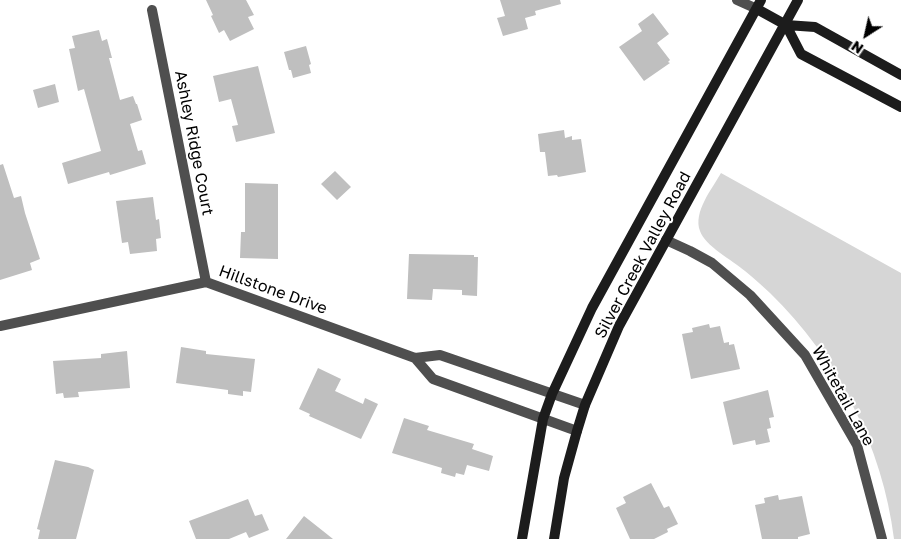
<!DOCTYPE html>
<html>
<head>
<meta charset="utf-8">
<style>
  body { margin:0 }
  #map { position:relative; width:901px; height:539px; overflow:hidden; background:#fff; font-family:"Golos Text",sans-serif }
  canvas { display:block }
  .north { position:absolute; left:841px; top:10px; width:50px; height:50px; -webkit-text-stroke:4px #fff; paint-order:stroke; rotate:215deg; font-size:14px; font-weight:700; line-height:20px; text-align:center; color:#000 }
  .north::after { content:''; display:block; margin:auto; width:18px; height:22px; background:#000; clip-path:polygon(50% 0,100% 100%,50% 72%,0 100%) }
</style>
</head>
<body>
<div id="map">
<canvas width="901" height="539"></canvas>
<div class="north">N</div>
</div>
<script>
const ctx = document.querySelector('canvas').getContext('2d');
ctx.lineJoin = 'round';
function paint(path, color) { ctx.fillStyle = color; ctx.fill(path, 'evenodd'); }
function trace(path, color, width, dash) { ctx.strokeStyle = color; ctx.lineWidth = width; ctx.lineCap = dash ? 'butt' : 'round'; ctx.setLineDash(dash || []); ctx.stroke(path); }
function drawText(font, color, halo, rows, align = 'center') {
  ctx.font = font + ' "Golos Text",sans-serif'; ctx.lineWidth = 4; ctx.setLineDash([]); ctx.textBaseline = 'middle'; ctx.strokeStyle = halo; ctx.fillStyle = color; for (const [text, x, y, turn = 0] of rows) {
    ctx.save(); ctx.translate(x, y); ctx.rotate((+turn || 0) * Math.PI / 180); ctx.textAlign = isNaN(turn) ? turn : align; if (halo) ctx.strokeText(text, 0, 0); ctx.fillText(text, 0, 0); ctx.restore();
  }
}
const green = new Path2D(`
  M721,173l180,100v266h-7c-11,-92 -57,-181 -124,-246 -8,-7 -16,-15 -25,-22 -13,-11 -40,-25 -45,-40 -7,-19 12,-42 21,-58z`);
const building = new Path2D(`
  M206,0h40l8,15 -6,2 6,12 -24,12 -6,-11 -5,3 -8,-17 2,-1z
  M500,0h60l1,4 -26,7 1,4 -11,3 3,11 -25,7 -6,-18 8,-2z
  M653,13l16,21 -12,9 13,17 -2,2 2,1 -26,18 -25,-34 23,-16 -4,-7z
  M99,30l3,11 5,-2 5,19h-3l11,42 13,-4 3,8h1l5,16 -12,4 8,27 4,-1 4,14 -36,11 -1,-3 -41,12 -6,-21 39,-12 -17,-62 -6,2 -9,-42 6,-1 -3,-12z
  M306,46l5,18 -2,1 2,8 -18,5 -2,-8h-2l-5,-18z
  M258,66l17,67 -39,9 -4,-16 6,-1 -7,-26 -12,3 -6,-26z
  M55,84l4,18 -21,6 -5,-18z
  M564,130l1,8 7,-2v4l9,-1 5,33 -28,5 -1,-2 -9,1 -3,-24h-5l-2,-18z
  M3,164l11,34 7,-2 4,17 15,46 -10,4 2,7 -32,10v-115z
  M335,171l16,16 -14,13 -16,-16z
  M245,183l33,1v75l-38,-1 1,-26h4z
  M153,197l3,23 3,-1 2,19 -5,1 1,12 -27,3 -2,-12 -6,1 -6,-42z
  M409,254l65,1v2h4l-1,39 -15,-1v-5l-29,-1 -1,11 -25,-1z
  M709,324l1,4 10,-2 4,17 5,-1v3l5,-1 6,25 -49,10 -9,-45 11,-2 -1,-4z
  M181,347l25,4v3l49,5 -4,33 -8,-1v5l-15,-2v-4l-52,-7z
  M127,351l3,37 -52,4 1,5 -15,1 -1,-5 -7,1 -3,-33 48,-3v-4z
  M318,368l23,11 -6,12 28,13 2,-6 13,6 -17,35 -52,-23 1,-2 -11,-5z
  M768,390l6,27 -5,1 2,10 -4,1 3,13 -14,3 -1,-5 -22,5 -10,-43z
  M404,418l25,8 -2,4 47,14 -2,5 21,7 -4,15 -22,-6 -3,10 -8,-2 -1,4 -14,-4 1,-5 -50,-15z
  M55,460l33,7 6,3 -18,69h-38l2,-9 -3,-1z
  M651,483l13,25 5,-2 9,18 -11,5 1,3 -14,7h-24l-14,-31 10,-5 -3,-6z
  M778,495l1,5 23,-4 8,38 -12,3v2h-36l-7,-34 10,-2 -1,-5z
  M248,499l7,17 7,-2 7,16 -20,8 -3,-6 -17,7h-33l-7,-18z
  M304,516l19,15 10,8h-47z`);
const street = new Path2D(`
  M737,0l20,9
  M152,10l54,272
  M666,240l24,11 22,12 38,32 55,60 52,90 25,94
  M0,326l206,-44 209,76 25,-3 145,50
  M415,358l18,21 144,52`);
const secondary = new Path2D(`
  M757,9l29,16 29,2 86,48
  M786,25l15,29 100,53
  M522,539l21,-120 9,-25 40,-86 169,-308
  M554,539l10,-61 13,-47 8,-26 34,-79 179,-326`);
const streetNames = [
  ["Ashley Ridge Court",194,143,79],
  ["Silver Creek Valley Road",643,255,-62],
  ["Hillstone Drive",273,290,20],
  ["Whitetail Lane",843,396,61]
];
paint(green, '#d6d6d6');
paint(building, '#bfbfbf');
trace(street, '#4f4f4f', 10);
trace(secondary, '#1c1c1c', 10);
drawText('16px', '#000', '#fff', streetNames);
</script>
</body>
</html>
